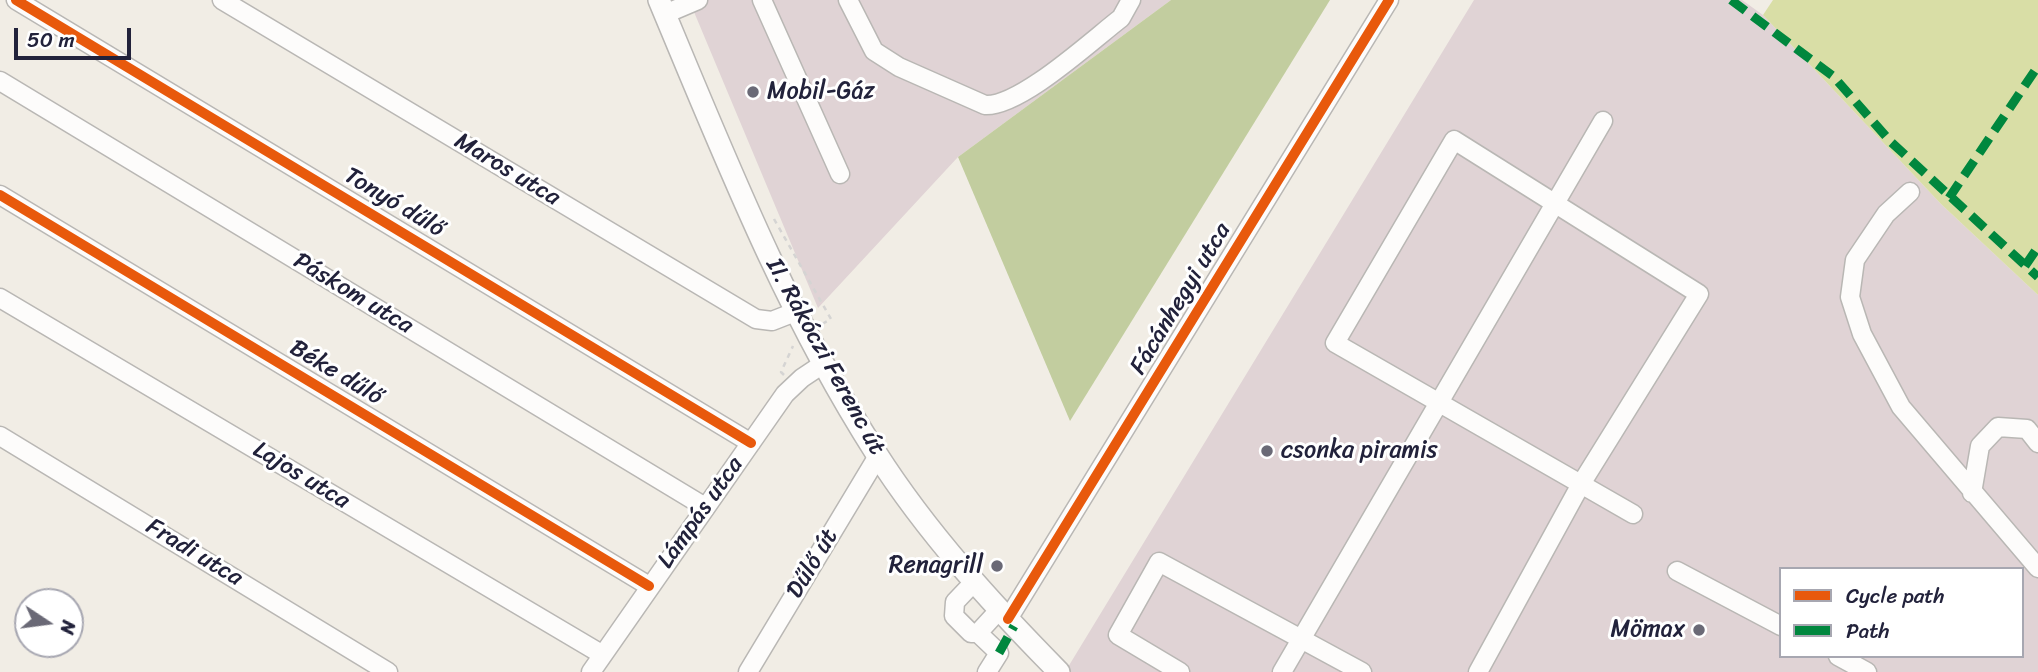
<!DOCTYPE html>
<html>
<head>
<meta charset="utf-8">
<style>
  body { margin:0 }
  #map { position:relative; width:2038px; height:672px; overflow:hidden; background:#f1ede5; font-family:Sriracha,sans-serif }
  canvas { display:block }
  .legend { position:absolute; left:1779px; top:567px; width:245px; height:91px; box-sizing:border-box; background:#fff; border:2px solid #a7a7b1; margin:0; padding:9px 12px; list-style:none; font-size:21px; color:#22223b }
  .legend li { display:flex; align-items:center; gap:14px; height:35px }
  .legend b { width:35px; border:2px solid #a7a7b1 }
  .north { position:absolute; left:14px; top:588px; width:70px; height:70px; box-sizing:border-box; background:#fff; border:2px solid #a7a7b1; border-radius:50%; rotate:103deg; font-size:19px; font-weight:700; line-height:28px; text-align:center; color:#22223b }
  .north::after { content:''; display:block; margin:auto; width:24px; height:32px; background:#6a6976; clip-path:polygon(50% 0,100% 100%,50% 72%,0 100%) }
  .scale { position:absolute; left:14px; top:28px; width:117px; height:32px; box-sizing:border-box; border:4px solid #22223b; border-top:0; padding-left:9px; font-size:21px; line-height:24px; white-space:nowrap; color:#22223b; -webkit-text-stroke:5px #fff; paint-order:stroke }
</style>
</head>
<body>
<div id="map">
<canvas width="2038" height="672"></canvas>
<ul class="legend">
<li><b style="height:9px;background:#e8590c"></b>Cycle path</li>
<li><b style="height:9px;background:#00873e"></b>Path</li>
</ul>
<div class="north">N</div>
<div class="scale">50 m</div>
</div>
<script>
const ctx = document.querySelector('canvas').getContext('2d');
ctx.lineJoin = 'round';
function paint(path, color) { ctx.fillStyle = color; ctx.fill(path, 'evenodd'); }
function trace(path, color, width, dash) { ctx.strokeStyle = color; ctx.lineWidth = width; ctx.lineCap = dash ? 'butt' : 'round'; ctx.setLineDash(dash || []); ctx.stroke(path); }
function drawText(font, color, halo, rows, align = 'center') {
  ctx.font = font + ' Sriracha,sans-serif'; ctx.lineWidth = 6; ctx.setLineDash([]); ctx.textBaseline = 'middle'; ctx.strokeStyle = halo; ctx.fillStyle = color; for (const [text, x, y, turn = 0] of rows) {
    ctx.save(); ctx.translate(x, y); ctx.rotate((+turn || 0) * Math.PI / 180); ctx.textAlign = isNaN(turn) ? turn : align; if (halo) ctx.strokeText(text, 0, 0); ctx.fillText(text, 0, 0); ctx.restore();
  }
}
const industrial = new Path2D(`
  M689,0h482l-213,157 -140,151z
  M1474,0h268l21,15 178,189 97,91v377h-973zM1781,569h241v87h-241z`);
const green = new Path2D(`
  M1773,0h265v295l-97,-91 -178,-189z`);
const forest = new Path2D(`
  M1171,0h159l-260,421 -112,-264z`);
const path = new Path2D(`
  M774,219l57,100 -9,5
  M784,375l-3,-3 12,-26`);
const minor = new Path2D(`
  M16,0l735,443
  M222,0l534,319 16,2 23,-9
  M762,0l78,174
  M848,0l26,51 25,16 86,38c35,2 106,-64 136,-87l10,-18
  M665,14l33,-14
  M0,81l705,426
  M1910,192l-24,22 -31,46 -5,37 12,37 39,73 137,161
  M0,195l649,391
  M0,298l603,357
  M0,436l388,236
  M1972,493l8,-47 18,-19 29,2 11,14
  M1677,571l104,55
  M975,581l-20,21 -1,14 17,17h7l22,-24
  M1008,619l381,-619
  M978,633l21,20 -12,19
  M1838,656l29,16
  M591,672l194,-278 17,-16 21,-14
  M748,672l130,-216
  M1180,672l-62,-37 41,-73 203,110
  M1282,672l321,-551
  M1478,672l103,-188 118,-190 -245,-154 -119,203 298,171`);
const major = new Path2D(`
  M659,0c65,155 126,311 217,453 51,80 117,152 183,219`);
const quiet = new Path2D(`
  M1731,0l102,76 58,66 147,135
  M1949,198l89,-132
  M2025,266l13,-19
  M999,653l15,-27`);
const cycleway = new Path2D(`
  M16,0l735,443
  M0,195l649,391
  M1008,619l381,-619`);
const markers = [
  [753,92,7,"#6a6976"],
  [1267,451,7,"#6a6976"],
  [997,566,7,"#6a6976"],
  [1699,630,7,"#6a6976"]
];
const poiNames = [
  ["Mobil-Gáz",767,92],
  ["csonka piramis",1281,451],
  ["Renagrill",983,566,"right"],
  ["Mömax",1685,630,"right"]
];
const streetNames = [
  ["Maros utca",507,170,31],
  ["Tonyó dűlő",394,203,31],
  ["Páskom utca",353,294,31],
  ["Fácánhegyi utca",1181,299,-59],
  ["II. Rákóczi Ferenc út",825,357,61],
  ["Béke dűlő",336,373,31],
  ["Lajos utca",301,476,31],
  ["Lámpás utca",701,513,-55],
  ["Fradi utca",194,553,31],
  ["Dűlő út",813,564,-59]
];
paint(industrial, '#e0d3d5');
paint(green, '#d9dea6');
paint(forest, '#c2cd9f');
trace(minor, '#b9b7b4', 21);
trace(major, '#b9b7b4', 24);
trace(path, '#d5d4d3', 2.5, [5, 5]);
trace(minor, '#fdfcfb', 18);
trace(major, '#fdfcfb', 21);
trace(quiet, '#00873e', 9, [18, 9]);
trace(cycleway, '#e8590c', 10);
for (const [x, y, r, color] of markers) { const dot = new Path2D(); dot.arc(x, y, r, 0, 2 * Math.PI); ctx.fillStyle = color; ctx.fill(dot); trace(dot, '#fff', 2.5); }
drawText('24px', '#22223b', '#fff', poiNames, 'left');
drawText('24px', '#22223b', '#fff', streetNames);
</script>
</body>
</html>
